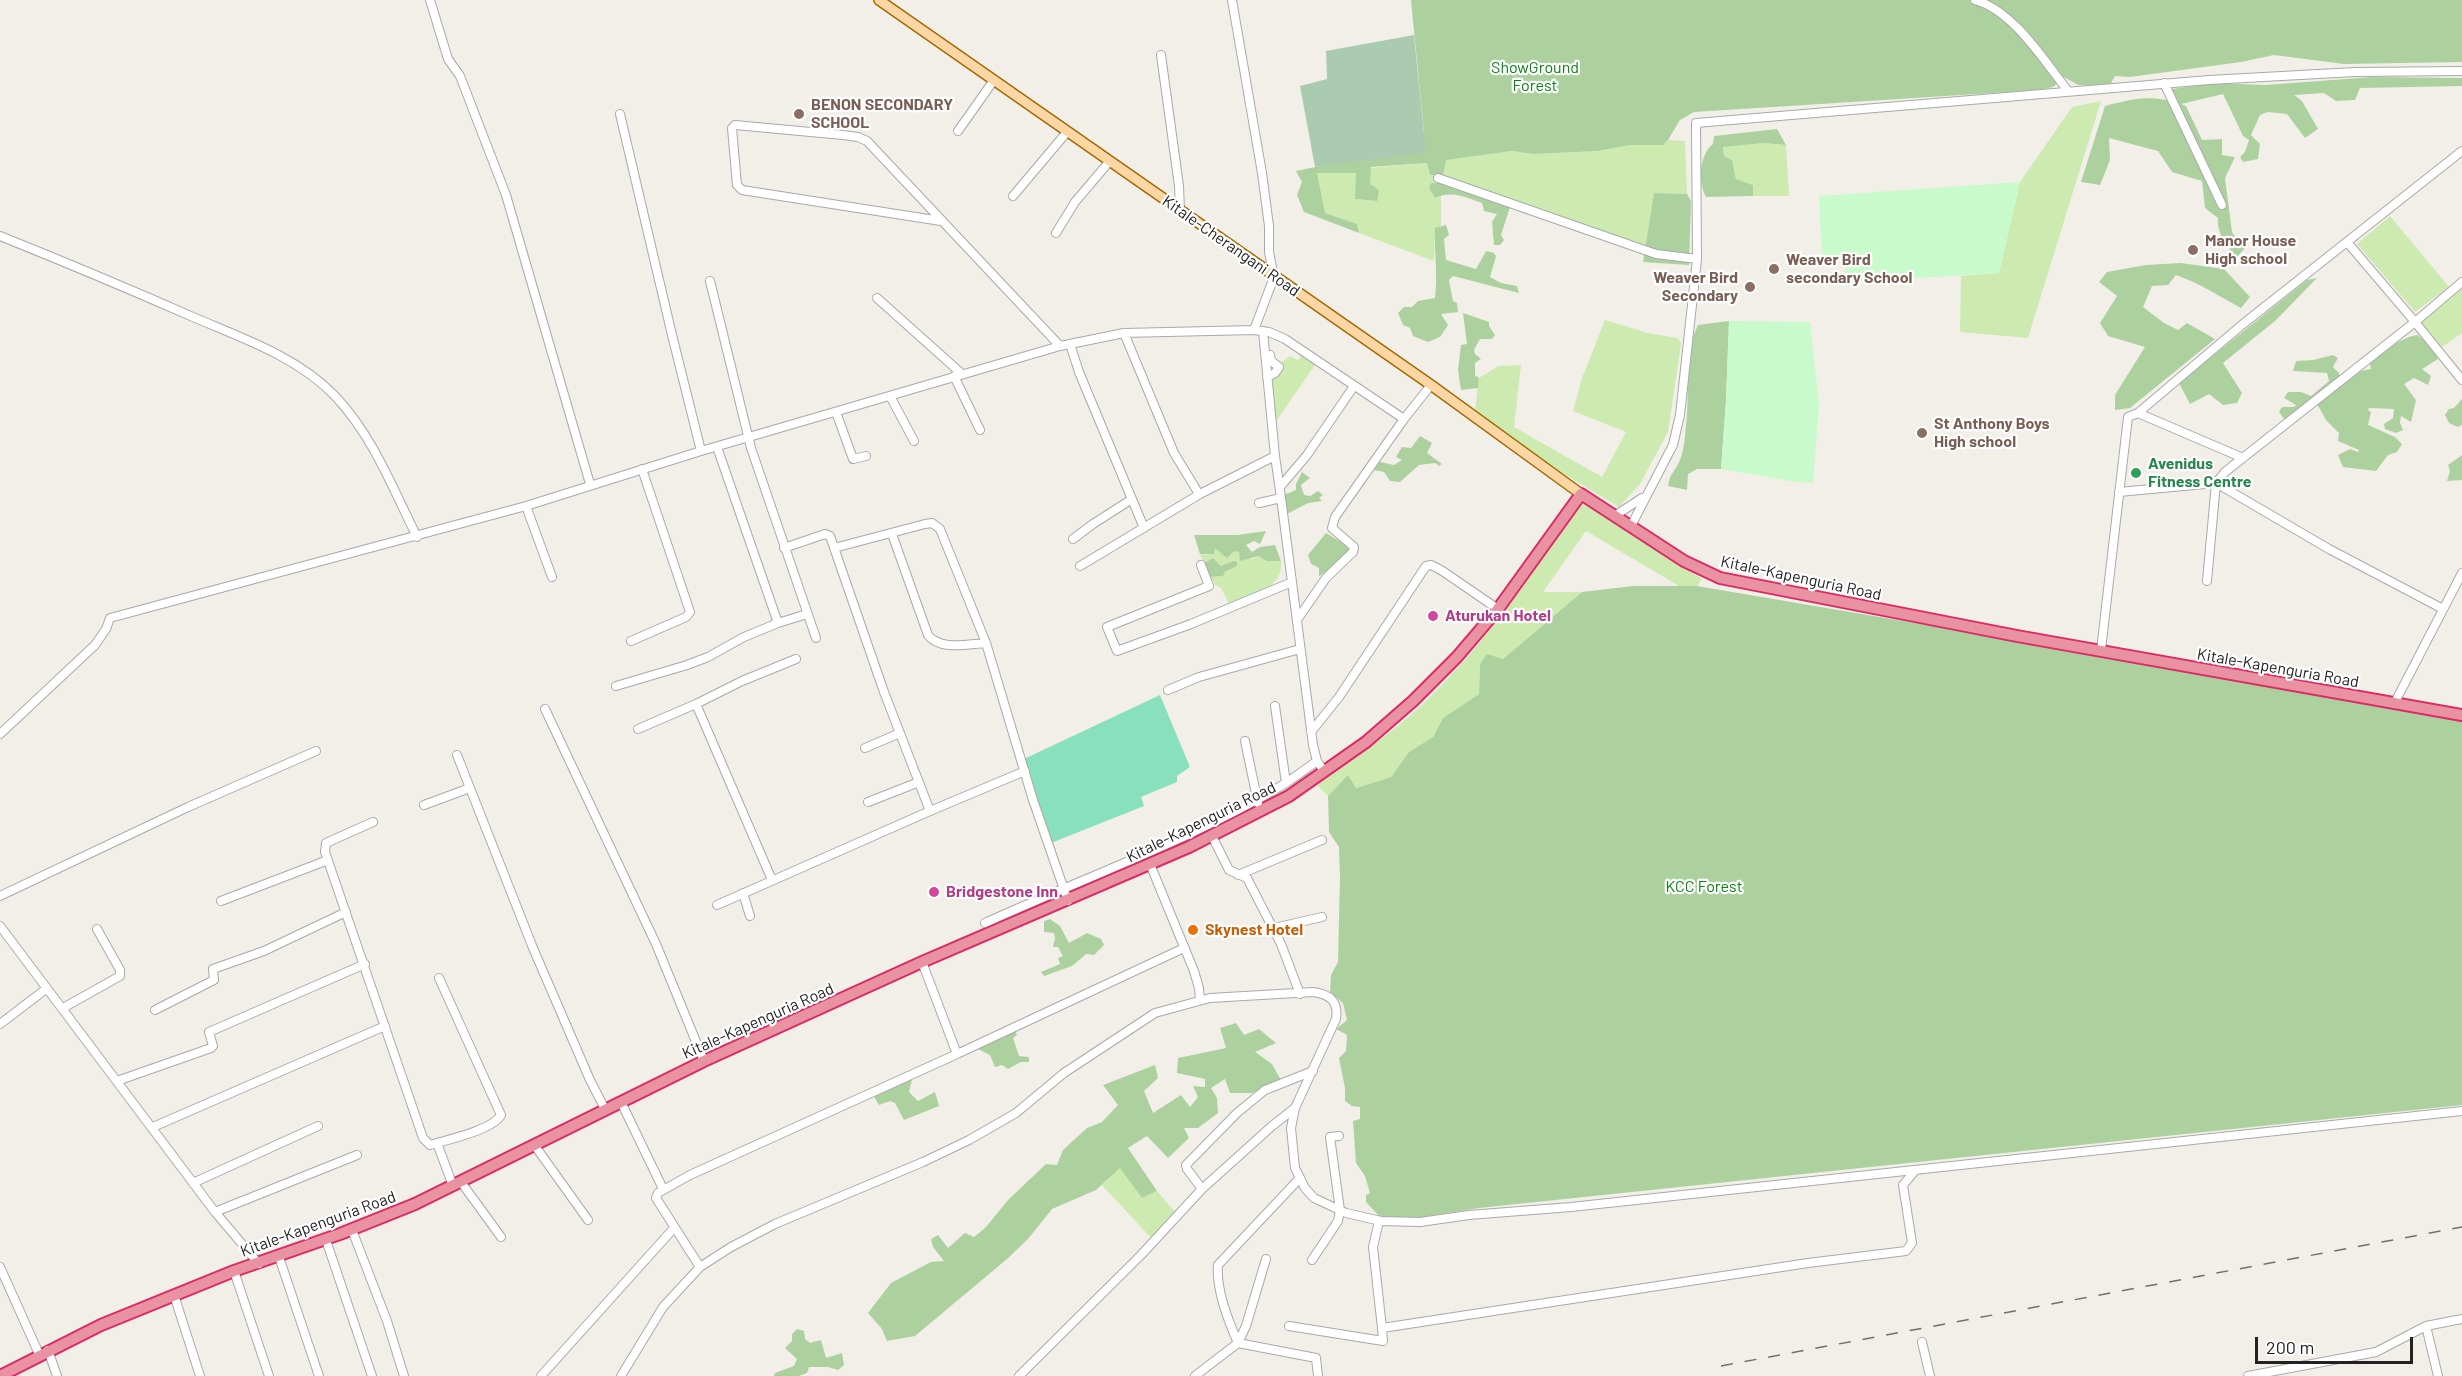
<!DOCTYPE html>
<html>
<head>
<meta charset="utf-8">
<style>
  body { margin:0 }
  #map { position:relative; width:2462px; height:1376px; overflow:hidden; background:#f2efe9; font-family:Barlow,sans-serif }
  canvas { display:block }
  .scale { position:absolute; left:2255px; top:1337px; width:158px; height:27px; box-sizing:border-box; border:3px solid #222; border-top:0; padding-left:8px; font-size:18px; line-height:21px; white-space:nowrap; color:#222; -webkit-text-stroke:4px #fff; paint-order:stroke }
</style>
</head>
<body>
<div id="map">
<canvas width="2462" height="1376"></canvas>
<div class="scale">200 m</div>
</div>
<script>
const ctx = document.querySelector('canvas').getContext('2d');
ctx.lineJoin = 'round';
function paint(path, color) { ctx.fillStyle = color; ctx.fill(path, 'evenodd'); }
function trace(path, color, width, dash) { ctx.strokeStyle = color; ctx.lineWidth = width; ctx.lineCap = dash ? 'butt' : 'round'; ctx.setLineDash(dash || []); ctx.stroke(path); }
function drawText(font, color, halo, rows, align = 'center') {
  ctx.font = font + ' Barlow,sans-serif'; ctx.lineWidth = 4.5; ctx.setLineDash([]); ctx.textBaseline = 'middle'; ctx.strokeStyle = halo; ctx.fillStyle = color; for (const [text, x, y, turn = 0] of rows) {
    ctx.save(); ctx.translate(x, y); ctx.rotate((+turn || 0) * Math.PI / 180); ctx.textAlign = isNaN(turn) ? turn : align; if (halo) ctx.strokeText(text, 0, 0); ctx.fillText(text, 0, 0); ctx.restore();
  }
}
const grass = new Path2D(`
  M2101,101l-73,237 -68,-6 1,-56 38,-3 21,-91 52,-75z
  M1668,140l17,1 2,53 -33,-1 -8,55 -97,-36 -106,-36 2,-16 67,-9 21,3 65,-3 32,-6h33z
  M1763,143l23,2 3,51h-36v-11l-17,-6 -4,-19 -8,-4 -1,-10z
  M1427,163l3,12 5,1v7h-4l-2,5 6,10 6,-2v30l-6,3 -1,32 -75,-28 -2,-9 -32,-11 -9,-40h41l-2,26 22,2 -7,-17v-16z
  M2390,216l59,71 -34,25 -58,-68z
  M2462,289v44l-20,14 -21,-25z
  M1605,320l43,13 30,5 3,5 -13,89 -28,52 -21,23 -88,-53 -56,-44 4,-32 19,-12 23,-1 -7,62 88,50 24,-45 -53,-21 9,-33z
  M1303,354l14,8 -42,61 -5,-44 12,-11 -2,-5 10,-7 8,4z
  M1581,502l121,77 -5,7h-18l-93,-55 -43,61h39l-79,67 -23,5 -1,30 -36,24 -10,19 -24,15 -18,25 -35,11 -8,-12 -20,20 -11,-11c36,-26 74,-51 106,-81 62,-59 110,-132 158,-202z
  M1214,547l20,3 18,9 7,-3 7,5h15c3,28 -30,35 -51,45l-9,-18 -6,-3 -4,-8h6l20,-11 -4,-5 -12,6 -8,-9 -9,5 -4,-9 6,1z
  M1120,1167l22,31 15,-7 20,23 -25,25 -50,-54z`);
const forest = new Path2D(`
  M1411,0h1051v62l-118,2 -70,-9 -33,7 -111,15 -15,-1 -5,9h-32l-14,-8 -11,10 -13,3 -346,22 -14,8 -12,20 -5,5h-33l-32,6 -65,3 -21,-3 -66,9 -3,16 -13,-1 -3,-12 -56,4 -1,17 9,6 -2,11 -22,-2 1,-26h-39l8,40 32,11 2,9 -55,-21 -7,-17 5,-13 -6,-11 34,-7 94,-32z
  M2372,77l90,1v8l-102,2 -5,12 -19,1 -12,-8 -30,2 8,6 16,28 -13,9 -18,-24 -19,-2 -8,3 -9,20 9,9 -2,15 -15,3 -3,-5 5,-5 4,-12 -6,-4 -20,-42 -42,10 5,2 16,34 20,-1v16l13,2 -10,21 7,54 7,10 7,5 -9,10c-10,-9 -21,-26 -19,-39l-13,-10 -3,-27 -30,-9 -14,-21 -49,-13 1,22 -10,25 -19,-3 24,-76c28,-7 46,-12 74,-2l-7,-15 42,-6 51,2z
  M1777,129l9,16 -23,-2 -40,4 1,9 8,4 4,19 17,6v11l-47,1c-8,-15 -7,-42 7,-53l1,-8z
  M1431,183h14l9,6 56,18 -9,28 3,5 -4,5h-6l-2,-23 5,-8 -13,-3 -2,-8c-17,-6 -30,-13 -47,-5l-6,-10z
  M1654,193l33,1 4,7 -2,64 -46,-3z
  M1446,225l3,10 -5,4 2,21 30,9 10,-18 8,2 2,3 -6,21 11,6 16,3 2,7 -66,-17 -4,4 4,21 4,2 1,9 -17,2 7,11 -8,12 -12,5 -15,-6 -3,-8 -7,-3 -5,-12 6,-6h8l6,-6 17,-3c3,-23 -1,-46 0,-70z
  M2181,263l43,6 26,28 -9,11c-22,-12 -42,-25 -65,-33l-8,10 -16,1 -9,21 21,16 14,7 9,-7 28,16 -85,69 -15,2v-15l30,-48 -37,-11 -8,-13 17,-27 -18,-14 8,-10 39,-7z
  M2317,278l-42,43 -52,42 19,30 -5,10 -14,2 -14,-11 -19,10 -11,-21 128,-103z
  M1463,313l26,9v4l6,9 -3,4h-12l-6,11 1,4 6,5 -6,4v12l4,3 -1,10 -17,2 -3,-20 3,-25 6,-1z
  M1729,321l-3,80 -5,68h-24l-9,5 -1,16 -19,-4c2,-13 6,-13 11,-24 5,-10 6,-26 7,-37 5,-35 -5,-65 12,-100z
  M2417,335l15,10 6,14 -16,10 9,7 -3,9 -14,-7 -10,6 12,16 -5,22 -10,-6 -1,7 3,7 -7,3 -11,-4 -1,-5 9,-6 1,-9 -25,-1 -1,2 3,2 -3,13 27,12 7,7 -5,8 -9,3 -12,16 -33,-4 -5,-12 12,-6 8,3 1,-2 -21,-9 1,-8 -13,-13 -9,-16 44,-33 10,-2 -1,-5c15,-13 27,-25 47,-29z
  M2333,355l5,3 -5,9 6,6 1,5 -50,39 -6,2 -5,-7 3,-5h12l2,-2 -12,-7 4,-6h13l10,4 18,-15 -2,-8 -34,-2 3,-10 17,-1z
  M2462,399v26l-4,2 -9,-4 -4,-8 4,-6 5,-1z
  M1420,436l12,7 -5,10 15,11 -3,2 -4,-3 -16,2 -19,17 -10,-1 -6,-9 -10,-2 6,-8 14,3 8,-5 -6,-3 6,-10 9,1z
  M2462,455v25l-15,1 3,-10 -2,-6z
  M1302,472l8,6 -9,7 3,10 6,1 8,-5 5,4 -4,3 3,3 -14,2 -21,11 -3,-19 12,-5v-6z
  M1266,531l-6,13 -6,-3 -8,4 6,7 8,-5 15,-2 6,16h-15l-7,-5 -19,5 -1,-9 -5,-1 -7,7 -12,-10 -1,6h-14l-6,-19h44z
  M1326,533l23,14 1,5 -17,16 -14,8v-8l-8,-4 -3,-9z
  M1213,558l8,8 12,-5 4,1v4l-12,6 -2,4 -12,1 -7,-14z
  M1633,586h64l765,130v389l-983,103 -62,10 -38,-2 -13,-14v-7l4,-2 -5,-17 -9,-13 -3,-42 7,-2v-12l-8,-1 -7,-5v-13l-6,-30 7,-7 1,-16 -11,-6 11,-9 -4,-17 -13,-11 1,-17 7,-13 2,-85 -1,-30 -10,-15 -1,-36 20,-21 8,13 35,-11 18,-25 24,-15 10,-19 36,-24 1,-30 7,-10 16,5 79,-67z
  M1050,919l10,7 9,17 18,-10 14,6 3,6 -10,10 -8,-1 -14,12 -28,10 -3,-4 19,-8 -2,-6 5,-2 -5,-9h-5l2,-9 -1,-5 -10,-1v-11z
  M1236,1023l8,12 15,-6 17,14 -21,9 17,12 9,16 -29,13h-22l-5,-14 -14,9 6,10 1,15 -20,15h-14l5,10 -21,20 -21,-22 -19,12 29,43 -15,7 -22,-30 -24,22 -44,19 -24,30 -21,20 -92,77 -28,5 -5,-12 -14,-16 23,-30 40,-21 13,-1 -11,-14 -2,-8 7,-4 10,13 17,-15 9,4 12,-10 22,-27 38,-36 11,1 6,-15 24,-22 15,-6 16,-17 -15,-20 52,-20 3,13 -14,13 9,22 28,-18 9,12 8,-10 -5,-11 12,1v-8l-28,-6 1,-15 48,-10 -6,-20z
  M1015,1030l2,5 -4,3 6,18 10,1v5h-8l-13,7 -6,-4 -7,2 -5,-12 -14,-7z
  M913,1076l-4,16 9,9 17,-9 4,14 -35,14 -9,-17 -5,-2 -11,4 -6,-10z
  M797,1329l7,2 1,8 5,4 11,-3 5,18 16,-5 2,12 -6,5 -10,-3h-19l-2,6 -8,3h-25l1,-3 19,-7 3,-7 -12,-11 7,-7v-7z`);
const cemetery = new Path2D(`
  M1414,35l12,118 -111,14 -15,-81 27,-7 -1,-28z`);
const park = new Path2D(`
  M2020,182l-21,91 -131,8 -23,-2 1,-19 -24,-3 -3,-61z
  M1729,321l81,1 9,82 -6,79 -16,-1 -76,-13 5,-68z`);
const pitch = new Path2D(`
  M1160,695l30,72 -13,9v6l-36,15 3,9 -93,37 -27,-84z`);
const minor = new Path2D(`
  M430,0l18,59 12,17 46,119 84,289
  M1232,0l30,173 7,53v26l5,25 -20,53
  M1975,0c39,11 69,61 93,91
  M1161,55l18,131 1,25
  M2164,83l58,122
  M620,114l52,221 29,116
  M958,131l36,-51
  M1438,178l218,76 41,5
  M1013,196l54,-64
  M941,221l-199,-31 -5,-5 -5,-57 3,-3 108,10 15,2 9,4 193,205
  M1056,233l19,-31 34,-40
  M0,236c65,26 129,53 193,81 49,21 105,40 142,79 38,40 58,93 82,141
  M710,281l41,167 65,190
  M2462,282l-47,40 47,58
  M877,298l85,76
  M1263,331l12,125
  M1124,333l50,120 25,41
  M1070,344l9,28 65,156
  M954,376l26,54
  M1267,377l8,-4 4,-6 -8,-6 -1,-6
  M890,396l24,45
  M836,412l17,47 13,-3
  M2138,413l105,45
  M717,447l61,176 29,-9
  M1280,487l27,-32 47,-69
  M2119,492l97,-9 113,66 114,60
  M1281,498l11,84
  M526,506l26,71
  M1616,515l26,-17
  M1631,526l42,-81 7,-30 17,-156 -1,-136 513,-43 146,-8 107,-1
  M892,534l36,101c12,16 40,9 58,8
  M1073,539l20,-15 39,-25
  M834,548l91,-24 7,-1 8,6 46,114 47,157 35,101
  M1201,565l8,21 -102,41 10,24 74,-27 101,-42 21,163 4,16 7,10
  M1080,566l120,-72 75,-38 6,42 -22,5
  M2207,581l9,-98 9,-11 190,-150 -68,-80
  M1297,620l29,-42 27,-26 1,-5 -22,-19 3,-11 69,-98 27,-34
  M631,641l55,-24 4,-5 -48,-143
  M2101,650l27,-233 10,-4 105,-89 219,-173
  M616,686l71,-21 21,-8 36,-20 34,-14
  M1168,690l31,-13 101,-28
  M2394,704l68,-131
  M1275,706l11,77 31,-22
  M545,709l111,235 48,117
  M638,729l58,-25
  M1311,732l28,-35 87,-131 5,-1 10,5 57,39
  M0,734l95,-89 11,-16 4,-11 416,-112 175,-55 359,-105 64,-13 130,-3 15,2 16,7 119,80
  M1245,741l13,62
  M865,748l35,-15
  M457,755l76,193 57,132 15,29
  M868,802l51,-20
  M424,805l46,-17
  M930,811l95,-40
  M373,822l-47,21 -1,9 98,286 7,7c16,-5 63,-15 71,-30l-62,-137
  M1212,836l17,34 18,8 34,66 19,50
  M1150,864l44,107 5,17 1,12
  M1238,875l84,-35
  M772,880l-76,-176 46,-23 54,-22
  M743,893l7,23
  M0,896l188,-89 128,-56
  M221,901l107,-41
  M717,905l213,-94 -46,-119 -54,-156 -5,-2 -41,14
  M985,923c101,-46 206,-83 301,-140
  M0,926l215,286 44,52
  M1274,928l48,-11
  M63,1008l57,-32v-6l-23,-41
  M155,1010l59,-30 -1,-11 51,-18 82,-39
  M0,1024l46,-35
  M957,1054l227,-106
  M117,1081l94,-33 2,-2 -4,-14 156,-68
  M621,1102l42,87
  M153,1127l232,-101
  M437,1143l16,43
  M535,1146l53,74
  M461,1182l40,55
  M193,1183l125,-57
  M1202,1189l-15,-20 -1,-4 51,-52 28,-23 48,-19
  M215,1212l142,-57
  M1379,1221l-6,26 9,81
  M352,1230l35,91 17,55
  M326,1240l46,136
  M279,1257l40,119
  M1312,1260l26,-39 2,-11 -10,-73 9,-1
  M0,1267l39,87
  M700,1267l-44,-69 2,-5 32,-18 267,-121 -35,-92
  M234,1271l35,105
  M174,1295l26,81
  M1289,1326l94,15 -1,-13 426,-65 98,-12 6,-8 -9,-58 11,-13
  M2426,1326l12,50
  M1922,1342l8,34
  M1238,1343c-10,-23 -22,-53 -20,-78l82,-87
  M1238,1343l78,15 2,18
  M48,1350l9,26
  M541,1376l133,-148
  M621,1376l42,-69 37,-40 31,-20 44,-23 148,-62 46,-22 47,-27 48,-40 91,-60 55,-15 103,-6c16,2 26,9 23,27l-41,89 -4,20 4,40 10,20 9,10 32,15 35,8 39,1 49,-7 102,-8 891,-96
  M1019,1376l122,-121 61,-66 70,-63 23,-18
  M1195,1376l43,-33 8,-17 20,-67
  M2248,1376l128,-24 50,-26 36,-7`);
const major = new Path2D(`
  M879,0l552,385 150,109`);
const highway = new Path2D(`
  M0,1376l101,-51 133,-54 106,-37 75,-30 289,-143 218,-99 267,-115 100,-51 77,-54 47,-41 44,-44 41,-48 83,-115 103,67 36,17 297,58 445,79`);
const rail = new Path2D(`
  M1721,1366l741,-139`);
const markers = [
  [799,114,6,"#8d6e63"],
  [2193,250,6,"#8d6e63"],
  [1774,269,6,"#8d6e63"],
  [1750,287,6,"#8d6e63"],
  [1922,433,6,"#8d6e63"],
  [2136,473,6,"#2e9e5b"],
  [1433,616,6,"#d1479c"],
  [934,892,6,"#d1479c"],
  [1193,930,6,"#e8710a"]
];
const parkNames = [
  ["ShowGround",1535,68],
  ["Forest",1535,86],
  ["KCC Forest",1704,887]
];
const educationNames = [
  ["BENON SECONDARY",811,105],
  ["SCHOOL",811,123],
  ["Manor House",2205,241],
  ["High school",2205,259],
  ["Weaver Bird",1786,260],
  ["secondary School",1786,278],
  ["Weaver Bird",1738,278,"right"],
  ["Secondary",1738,296,"right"],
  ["St Anthony Boys",1934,424],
  ["High school",1934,442]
];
const streetNames = [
  ["Kitale-Cherangani Road",1231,246,35],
  ["Kitale-Kapenguria Road",1801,578,12],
  ["Kitale-Kapenguria Road",2278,668,10],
  ["Kitale-Kapenguria Road",1201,822,-26],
  ["Kitale-Kapenguria Road",758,1021,-24],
  ["Kitale-Kapenguria Road",318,1224,-20]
];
const leisureNames = [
  ["Avenidus",2148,464],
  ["Fitness Centre",2148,482]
];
const hotelNames = [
  ["Aturukan Hotel",1445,616],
  ["Bridgestone Inn",946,892]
];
const foodNames = [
  ["Skynest Hotel",1205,930]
];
paint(grass, '#cdebb0');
paint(forest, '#add19e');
paint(cemetery, '#aacbaf');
paint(park, '#c8facc');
paint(pitch, '#88e0be');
trace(minor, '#a9a9a9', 10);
trace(major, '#a06b00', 12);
trace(highway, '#dc2a67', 14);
trace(minor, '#fff', 8);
trace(major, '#fcd6a4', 9);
trace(highway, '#e892a2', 10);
trace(rail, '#707070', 1.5, [12, 12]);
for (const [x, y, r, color] of markers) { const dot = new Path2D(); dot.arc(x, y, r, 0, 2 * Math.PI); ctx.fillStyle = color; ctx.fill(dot); trace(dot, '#fff', 2); }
drawText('16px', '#0c8416', '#fff', parkNames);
drawText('bold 16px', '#785e54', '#fff', educationNames, 'left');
drawText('16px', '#222', '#fff', streetNames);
drawText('bold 16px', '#27864d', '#fff', leisureNames, 'left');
drawText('bold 16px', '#b23c85', '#fff', hotelNames, 'left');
drawText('bold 16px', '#c56008', '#fff', foodNames, 'left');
</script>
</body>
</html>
